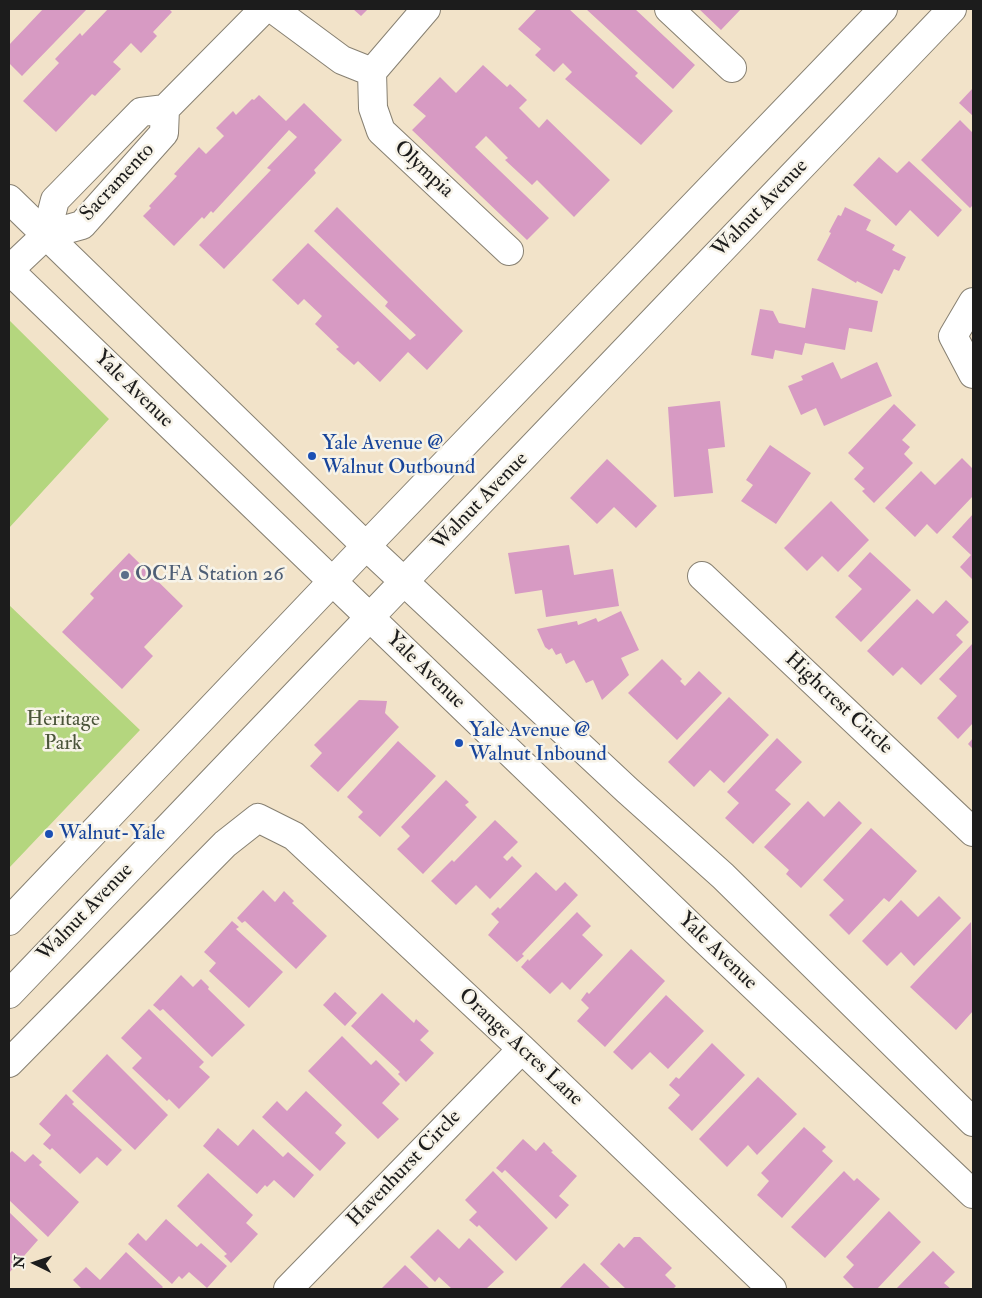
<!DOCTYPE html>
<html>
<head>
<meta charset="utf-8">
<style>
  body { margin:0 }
  #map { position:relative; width:982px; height:1298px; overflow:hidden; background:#f2e3c9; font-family:"IM FELL Double Pica",serif }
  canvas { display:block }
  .frame { position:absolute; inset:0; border:10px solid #1c1c1c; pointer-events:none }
  .north { position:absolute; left:10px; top:1238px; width:50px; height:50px; -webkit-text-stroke:4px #f7f3e8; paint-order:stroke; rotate:274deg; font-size:14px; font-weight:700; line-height:20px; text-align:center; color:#1c1c1c }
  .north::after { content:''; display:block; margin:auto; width:18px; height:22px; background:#1c1c1c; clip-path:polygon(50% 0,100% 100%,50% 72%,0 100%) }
</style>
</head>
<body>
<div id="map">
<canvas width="982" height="1298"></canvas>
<div class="frame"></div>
<div class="north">N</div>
</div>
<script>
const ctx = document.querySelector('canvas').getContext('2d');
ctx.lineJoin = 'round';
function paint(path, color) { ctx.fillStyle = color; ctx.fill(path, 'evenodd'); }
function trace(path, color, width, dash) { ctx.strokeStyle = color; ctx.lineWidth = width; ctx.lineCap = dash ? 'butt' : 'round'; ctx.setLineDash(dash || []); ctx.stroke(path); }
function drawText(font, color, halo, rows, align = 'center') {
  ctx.font = font + ' "IM FELL Double Pica",serif'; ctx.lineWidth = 5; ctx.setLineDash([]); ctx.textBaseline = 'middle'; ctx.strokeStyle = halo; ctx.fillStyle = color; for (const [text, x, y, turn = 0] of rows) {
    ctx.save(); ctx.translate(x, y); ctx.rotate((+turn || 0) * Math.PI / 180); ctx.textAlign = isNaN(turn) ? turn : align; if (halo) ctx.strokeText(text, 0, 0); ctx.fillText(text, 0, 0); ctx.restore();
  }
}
const green = new Path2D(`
  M9,320l100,99 -100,109z
  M9,605l131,125 -131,138z`);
const building = new Path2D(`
  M43,9h44l-65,67 -13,-13v-18z
  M108,9h61l3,3 -19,20 4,4 -16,17 -10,-10 -18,19 8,7 -26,27 -3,-2 -36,38 -33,-31 36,-38 -4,-4 25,-26 2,3z
  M353,9h15l-7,7z
  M537,9h32l69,64 -3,3 38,35 -32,34 -76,-66 7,-7 -9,-9 -9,9 -19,-17 6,-6 -23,-20z
  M586,9h49l60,56 -22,24z
  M699,9h42l-20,21z
  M483,65l24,22 3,-3 17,16 -8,8 20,20 8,-9 63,61 -36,37 -37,-37 -5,5 -27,-25 3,-2 -22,-22 -11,11 74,71 -22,22 -115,-110 14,-14 -13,-11 27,-28 16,16z
  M973,88v28l-14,-13z
  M259,95l27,26 18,-18 38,37 -28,30 2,3 -92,96 -25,-24 72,-75 -4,-2 30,-31 -8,-7 -76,83 -2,-2 -7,8 -2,-2 -28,29 -31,-30 8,-8 -2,-2 28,-30 -3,-2 25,-27 7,7 18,-18 -8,-8 17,-17 3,4 16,-16 2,1z
  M960,120l13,13v72l-3,3 -49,-48z
  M879,157l18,16 12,-12 53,49 -24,27 -28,-27 -14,16 -43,-41z
  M337,207l126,124 -36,39 -19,-18 -28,30 -22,-21 -4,4 -18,-16 3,-2 -24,-23 7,-8 -18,-17 -6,6 -26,-25 36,-37 102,97 6,-5 -31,-29 3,-4 -74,-71z
  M845,207l26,13 -5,10 29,15 -3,5 14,7 -7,14 -5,-2 -12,25 -25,-13 -1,2 -39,-23 14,-27 -2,-1 9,-17 3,1z
  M812,288l66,13 -6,31 -23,-4 -4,22 -40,-7 -3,12 -27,-5 -2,9 -22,-4 9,-46 13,2 6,12 26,5z
  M833,362l8,17 36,-17 15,34 -68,30 -8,-18 -15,7 -13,-29 15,-6 -2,-4z
  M720,401l5,46 -17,2 5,44 -39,4 -6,-90z
  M894,404l22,21 -14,15 8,7 -6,7 9,9 -39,40 -12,-12 3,-2 -11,-10 10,-11 -16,-15z
  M770,445l41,28 -35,51 -35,-23 12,-16 -7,-5z
  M962,458l11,11v27l-36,38 -10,-10 -12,13 -30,-29 36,-37 14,14z
  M607,459l50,47 -21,22 -22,-21 -17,17 -27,-26z
  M831,501l38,39 -31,32 -16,-16 -15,15 -23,-23z
  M973,514v66l-13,-13 11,-12 -19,-18z
  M569,545l5,30 39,-6 6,37 -73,11 -4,-27 -27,4 -7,-41z
  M870,552l41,38 -50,52 -26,-25 27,-28 -14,-13z
  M129,553l54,53 -39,41 9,9 -31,33 -60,-57 32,-34 -4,-4z
  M917,599l16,15 13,-14 23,22 -13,13 7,7 -42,43 -19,-18 -9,9 -26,-25z
  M621,611l18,39 -18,8 8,17 -27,25 -9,-20 -7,3 -12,-23 -8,4 -5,-11 -5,2 -4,-7 -3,2 -4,-3 -8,-18 40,-8 1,4 18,-7 2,4z
  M973,643v80l-15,16 -21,-21 20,-22 -18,-17z
  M662,659l20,20 -2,2 5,5 14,-15 23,22 -45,47 -49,-47z
  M729,697l40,38 -45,48 -14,-13 -16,17 -26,-25z
  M359,700l28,1 -2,12 14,14 -61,65 -28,-26 12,-13 -8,-8z
  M777,738l25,24 -27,28 16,14 -38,40 -28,-26 14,-15 -12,-11z
  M973,738v11l-5,-5z
  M398,741l38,35 -56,61 -22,-20 5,-5 -16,-15z
  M446,780l23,22 -4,3 12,12 -54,57 -26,-25 13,-13 -9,-9z
  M808,801l16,16 15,-16 23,22 -61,65 -15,-14 3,-4 -25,-23z
  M495,820l23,22 -15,15 4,4 5,-5 10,10 -32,33 -14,-14 -20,20 -25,-24 21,-21 2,2z
  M871,828l46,43 -28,31 -5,-4 -35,37 -20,-20 15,-15 -21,-20z
  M536,872l20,19 9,-9 13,13 -56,59 2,2 -7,6 -29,-27 11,-13 -8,-8 7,-7 2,2z
  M263,890l12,12 9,-11 10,10 -2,2 35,33 -31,33 -51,-48 -3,2 -5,-5z
  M939,896l22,22 -47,48 -13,-14 -14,14 -25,-25 39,-41 17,17z
  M577,912l14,14 -9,9 21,20 -33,35 -8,-8 -12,12 -29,-27 7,-8 1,2z
  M232,921l7,6 -3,2 47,43 -34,36 -40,-37 7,-8 -12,-11z
  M971,922l2,89 -17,19 -46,-43z
  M631,949l34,32 -60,66 -28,-26 12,-13 -8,-8 6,-8 2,2z
  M181,975l12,12 8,-8 8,8 -1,2 37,36 -33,32 -49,-48 -3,2 -7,-6z
  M335,992l22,21 -12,13 -22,-21z
  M382,993l32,30 2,-4 13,12 -9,9 14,13 -28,29 -8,-8 2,-2 -49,-46z
  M666,995l38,36 -36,38 -18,-17 -18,18 -19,-18z
  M149,1009l55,53 -5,5 11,10 -31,32 -10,-10 -2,2 -35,-33 10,-10 -21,-20z
  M342,1036l29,29 5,-5 24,24 -18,19 17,16 -21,20 -70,-68z
  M712,1043l33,32 -53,56 -24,-23 12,-13 -11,-10 7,-8 3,2z
  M107,1054l61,61 -33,35 -63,-59z
  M758,1077l39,37 -40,41 -9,-10 -21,22 -28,-28z
  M306,1091l36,34 -7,8 11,10 -26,28 -58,-54 15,-16 10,10z
  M66,1094l8,8 -2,2 50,46 -15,16 -10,-9 -17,17 -28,-26 -2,2 -7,-6 8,-9 -12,-11z
  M804,1127l22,20 -4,4 11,10 -51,57 -25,-23 12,-14 -8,-8z
  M218,1128l20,18 15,-17 30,28 5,-5 26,23 -20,23 -20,-18 -7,7 -2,-2 -8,9 -54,-48z
  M523,1139l13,12 8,-9 9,9 -2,1 26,24 -18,20 10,9 -13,14 -51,-49 -3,3 -6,-5z
  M12,1151l13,11 8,-8 9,8 -3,3 40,37 -31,35 -39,-37v-46z
  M493,1171l55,57 -32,33 -37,-36 -2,2 -8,-7 8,-8 -12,-12z
  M844,1171l10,10 3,-3 23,21 -55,59 -34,-31z
  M208,1173l45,42 -7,8 12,11 -27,29 -7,-7 3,-2 -50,-48z
  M889,1211l32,31 -44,47h-22l-12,-12 11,-12 -8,-8z
  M9,1212l29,28 -29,33z
  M166,1219l31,28 4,-4 26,23 -20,22 -18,-16 -7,7 -3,-3 -7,8 -44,-40 10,-11 8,8z
  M438,1229l21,20 10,-11 35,34 -18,17h-34l-13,-12 -4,5 -25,-25z
  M634,1237h6l32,31 -7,7 11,11 -3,3h-47l-26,-25 19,-21 5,5z
  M933,1251l22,21 -11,11 7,6h-55z
  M126,1252l37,35 -2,2h-79l-9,-9 13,-13 14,13z
  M584,1263l27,26h-52z
  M405,1265l25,24h-49z`);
const minor = new Path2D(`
  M273,9l69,51 30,12 54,-63
  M669,9l63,59
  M372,72l1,36 8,23 128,120
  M46,235l9,-35 5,-5 81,-83 24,-3 99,-100
  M9,270l37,-35 36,-10 82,-92 1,-24
  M973,302l-20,34 20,38
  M702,576l271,256
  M9,1063l216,-219 33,-26 36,18 228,213 250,240
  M288,1289l234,-240`);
const major = new Path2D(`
  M9,199l357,347 261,244 96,86 250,246
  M9,270l695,669 269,255
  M9,921l357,-375 517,-537
  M9,994l943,-985`);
const markers = [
  [312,456,5,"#1a4fb4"],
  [125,575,5,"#5c6f8a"],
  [459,743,5,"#1a4fb4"],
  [49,834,5,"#1a4fb4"]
];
const streetNames = [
  ["Olympia",423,170,43],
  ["Sacramento",118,183,-47],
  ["Walnut Avenue",761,209,-46],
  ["Yale Avenue",133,390,44],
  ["Walnut Avenue",481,502,-46],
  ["Yale Avenue",425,671,44],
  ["Highcrest Circle",838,704,43],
  ["Walnut Avenue",86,913,-46],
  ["Yale Avenue",717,952,44],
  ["Orange Acres Lane",520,1048,43],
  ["Havenhurst Circle",405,1169,-46]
];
const transitNames = [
  ["Yale Avenue @",322,444],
  ["Walnut Outbound",322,468],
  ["Yale Avenue @",469,731],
  ["Walnut Inbound",469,755],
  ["Walnut-Yale",59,834]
];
const serviceNames = [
  ["OCFA Station 26",135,575]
];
const parkNames = [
  ["Heritage",63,720],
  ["Park",63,744]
];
paint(green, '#b4d67e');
paint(building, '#d79ac3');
trace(minor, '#878072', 30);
trace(major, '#878072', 30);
trace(minor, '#fff', 28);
trace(major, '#fff', 28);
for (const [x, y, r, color] of markers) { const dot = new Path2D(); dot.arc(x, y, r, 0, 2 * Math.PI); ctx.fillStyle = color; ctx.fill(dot); trace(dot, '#f7f3e8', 2); }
drawText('21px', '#1c1c1c', '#f7f3e8', streetNames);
drawText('21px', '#164399', '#f7f3e8', transitNames, 'left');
drawText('21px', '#4e5e75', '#f7f3e8', serviceNames, 'left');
drawText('21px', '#4a5439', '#f7f3e8', parkNames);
</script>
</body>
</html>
